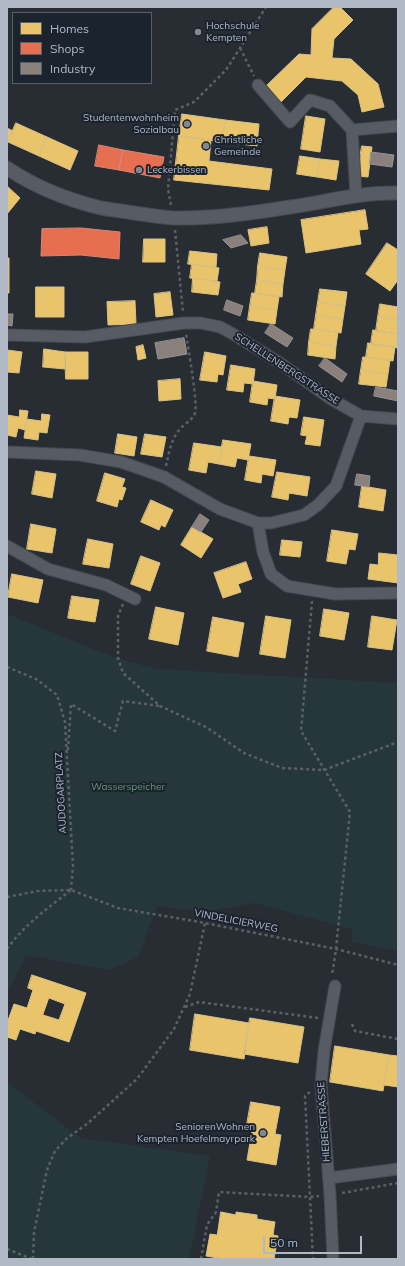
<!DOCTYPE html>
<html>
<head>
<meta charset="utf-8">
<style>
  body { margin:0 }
  #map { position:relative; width:405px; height:1266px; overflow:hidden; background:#282d34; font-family:Mulish,sans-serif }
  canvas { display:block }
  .frame { position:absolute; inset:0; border:8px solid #b1b9c6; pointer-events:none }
  .legend { position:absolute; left:12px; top:12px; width:140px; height:72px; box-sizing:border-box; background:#1b232f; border:1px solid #575f6b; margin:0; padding:5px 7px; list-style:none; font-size:12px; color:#b1b9c6 }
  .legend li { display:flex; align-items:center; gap:8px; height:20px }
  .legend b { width:20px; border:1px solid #575f6b }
  .scale { position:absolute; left:263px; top:1236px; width:99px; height:18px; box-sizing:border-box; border:2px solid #b1b9c6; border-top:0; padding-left:5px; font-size:12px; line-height:14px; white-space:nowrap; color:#b1b9c6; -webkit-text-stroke:3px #1b232f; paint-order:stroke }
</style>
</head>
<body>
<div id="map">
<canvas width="405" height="1266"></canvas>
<div class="frame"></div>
<ul class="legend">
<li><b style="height:11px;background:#e9c46a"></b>Homes</li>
<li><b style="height:11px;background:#e76f51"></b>Shops</li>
<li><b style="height:11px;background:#8a817c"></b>Industry</li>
</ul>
<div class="scale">50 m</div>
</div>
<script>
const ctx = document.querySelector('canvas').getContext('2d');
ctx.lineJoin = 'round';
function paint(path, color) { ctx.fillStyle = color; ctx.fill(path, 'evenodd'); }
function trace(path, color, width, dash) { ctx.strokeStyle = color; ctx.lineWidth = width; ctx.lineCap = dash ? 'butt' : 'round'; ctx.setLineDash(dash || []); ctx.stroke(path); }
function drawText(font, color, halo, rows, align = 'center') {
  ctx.font = font + ' Mulish,sans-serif'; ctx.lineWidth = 4; ctx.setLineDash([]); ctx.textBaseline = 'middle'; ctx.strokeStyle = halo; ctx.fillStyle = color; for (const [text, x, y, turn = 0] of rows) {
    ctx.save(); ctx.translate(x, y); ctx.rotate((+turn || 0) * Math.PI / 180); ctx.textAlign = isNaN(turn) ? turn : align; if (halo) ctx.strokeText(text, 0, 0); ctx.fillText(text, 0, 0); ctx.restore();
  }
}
const green = new Path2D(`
  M7,614l106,43 44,12 241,14v268l-46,-9v-13l-97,-26 -52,9 -46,-6 -19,51 -29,13 -83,-15 -19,38z
  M7,1082l73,56 130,18 -21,103h-182z`);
const homes = new Path2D(`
  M334,7h6l13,13 -19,19 -2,19 19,1 27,25 6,23 -22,5 -4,-17 -16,-14 -36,-4 -25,25 -16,-15 34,-33 12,1 1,-26z
  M182,114l43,6 -3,22 -43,-6z
  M306,116l19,3 -5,33 -19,-3z
  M225,120l34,4 -2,22 -35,-4z
  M16,123l31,14 -8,19 -31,-14z
  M7,128l6,3 -5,11h-1z
  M179,136l32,4 -2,21 63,8 -3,21 -95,-10z
  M47,137l31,14 -8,19 -31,-14z
  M362,146l10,1 -4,30 -11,-1z
  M300,156l20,3 -3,18 -20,-3z
  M320,159l19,2 -3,19 -19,-3z
  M7,186l13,12 -13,16z
  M365,210l3,19 -9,1 2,14 -55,9 -5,-33z
  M267,227l2,16 -18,3 -3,-16z
  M144,239h21v23h-22z
  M387,243l11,7v30l-8,11 -24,-17z
  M190,251l27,3 -1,13 -28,-3z
  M260,253l27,4 -2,13 -27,-4z
  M7,258h2v35h-2z
  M192,264l27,4 -2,13 -27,-3z
  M258,266l27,4 -2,14 -26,-4z
  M193,278l27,4 -2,13 -26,-3z
  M257,280l26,4 -1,13 -27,-4z
  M36,287h28v30h-28z
  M320,289l27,3 -2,14 -27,-4z
  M170,292l3,23 -17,2 -2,-23z
  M252,293l27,4 -2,13 -27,-4z
  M135,301l1,23 -28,1 -1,-23z
  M318,302l27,4 -2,13 -27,-4z
  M380,304l18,3v13l-20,-3z
  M250,306l27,4 -2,14 -27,-4z
  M316,315l27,4 -2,14 -27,-4z
  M378,317l20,3v14l-22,-3z
  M311,329l27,3 -2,14 -27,-4z
  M373,330l25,4v14l-27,-4z
  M309,342l27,4 -1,13 -27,-4z
  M368,343l27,4 -2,14 -27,-4z
  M143,345l3,13 -8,2 -2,-13z
  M44,349l21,3v17l-22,-2z
  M7,350l15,2 -3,21 -12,-1z
  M65,352h23v27h-22z
  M205,352l21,4 -3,19 -5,-1 -1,8 -17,-2z
  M363,357l27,3 -2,14 -27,-4z
  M231,365l24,4 -2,15 -9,-1 -1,9 -16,-2z
  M361,370l27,4 -2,13 -27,-3z
  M180,379l1,20 -22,2 -1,-20z
  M253,381l24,4 -2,14 -7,-1 -1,7 -17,-3z
  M275,396l25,4 -3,18 -8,-1 -1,7 -17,-3z
  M20,410l8,1 -3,19 -7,-2 -2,9 -9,-2v-20l12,2z
  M42,414l8,1 -3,18 -8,-1 -1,8 -14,-2 3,-19 14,2z
  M304,417l20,3 -4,26 -15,-2 2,-8 -6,-1z
  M118,434l19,3 -3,19 -19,-3z
  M145,434l21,3 -4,20 -21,-3z
  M223,440l28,4 -3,16 -11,-2 -2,9 -16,-3z
  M194,443l28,4 -3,17 -11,-2 -2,11 -17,-3z
  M249,456l27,4 -3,16 -11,-2 -1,9 -16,-3z
  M36,471l20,3 -4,24 -20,-4z
  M277,472l33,5 -3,19 -18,-3 -1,7 -16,-3z
  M105,473l20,6 -3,8 4,1 -4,12 -3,-1 -2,8 -20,-6z
  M362,486l24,4 -3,21 -24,-4z
  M151,500l22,10 -8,17 -4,-2 -2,5 -18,-8z
  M31,524l25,5 -4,24 -25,-4z
  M192,527l21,12 -12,19 -20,-13z
  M332,530l26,4 -3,16 -6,-1 -3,15 -19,-3z
  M88,539l25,5 -4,24 -26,-4z
  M282,540l20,2 -2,15 -20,-2z
  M379,553l19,2v28l-30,-4 2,-15 8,1z
  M141,556l19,7 -10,28 -19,-7z
  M246,562l6,17 -14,5 3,8 -18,6 -9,-25z
  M12,574l31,6 -5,23 -30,-6z
  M72,596l27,4 -4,22 -27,-4z
  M156,607l28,6 -6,32 -29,-6z
  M324,609l25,4 -5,27 -24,-4z
  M266,616l25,4 -6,38 -25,-4z
  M372,616l25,4 -5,30 -24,-3z
  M213,617l31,6 -6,34 -31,-6z
  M32,975l54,18 -17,49 -33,-11 -1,3 -15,-5 -4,11 -9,-3v-14l7,-19 13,4 6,-18 -5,-2zM49,998l16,6 -6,16 -16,-5z
  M195,1014l54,9 -5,36 -54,-9z
  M250,1018l54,9 -6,36 -54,-9z
  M335,1046l54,9 -6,36 -53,-9z
  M389,1055l9,1v31l-14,-2z
  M251,1102l29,5 -5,27 6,1 -5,30 -29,-5 5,-29 -6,-1z
  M221,1212l15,3v-3l21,3v4l18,3 -2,13 5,1 -4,23h-50l-18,-3 4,-22 7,1z`);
const shops = new Path2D(`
  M99,145l24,5 -4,20 -24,-4z
  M123,150l41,7 -4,21 -41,-8z
  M81,228l39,4 -1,27 -38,-4 -40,1 1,-27z`);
const industry = new Path2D(`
  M371,152l23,3 -2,12 -22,-3z
  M241,235l7,8 -17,5 -8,-8z
  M227,300l16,6 -3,10 -16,-6z
  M7,314h6l-1,12 -5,-1z
  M271,324l22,14 -6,9 -22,-14z
  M184,338l3,16 -29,5 -3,-16z
  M325,358l22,16 -5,8 -23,-16z
  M376,387l22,4v10l-24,-5z
  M357,474l13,2 -1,11 -14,-2z
  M200,514l9,6 -8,12 -9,-5z`);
const path = new Path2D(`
  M240,48l14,28
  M171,205l-3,-16 7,-79 19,-8 32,-32 40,-63
  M175,230l8,82
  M166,466c3,-13 5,-27 14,-37 5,-6 12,-8 15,-16 3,-10 -7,-65 -9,-80
  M312,601l-11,130 49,81 -14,137 -4,26
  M123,604l-5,12v42l5,15 37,33 46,21 38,26 38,15 42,2 74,-28
  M7,667l29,12 21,16 8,27 8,144 -2,24
  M68,750l3,-46 44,27 8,-30 37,5
  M7,897l31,-6 33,-1 47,18 87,15 131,26 62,16
  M7,949c17,-24 41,-41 64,-59
  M185,1007l14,-5 119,16
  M352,1024l3,7 43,8
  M310,1092l-5,4 5,101 9,-1
  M342,1193l56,-10
  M7,1249l25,10
  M33,1259l1,-27 13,-62 8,-19 11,-12 21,-15 50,-45 37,-50 16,-35 15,-71
  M201,1259l6,-34 9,-13 3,-20 91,5 3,62`);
const minor = new Path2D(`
  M258,85l32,37 20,-22 20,6 22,24 4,65
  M352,130l46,-4
  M7,335l78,2 99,-14h17l19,4 13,7 47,29 51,36 30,17 37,3
  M7,452l73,3 41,7 43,15 56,32 38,14h13l33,-8 14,-10 18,-19 25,-70
  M258,523l5,29 8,22 16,12 48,8 63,-1
  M7,546l41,23 58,16 29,14
  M329,1178l69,-9
  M333,1259l-3,-64 -9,-110 3,-34 11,-65`);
const tertiary = new Path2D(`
  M7,168c28,19 61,32 94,40 11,2 22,3 33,5 13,2 26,4 39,5 36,1 81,-5 117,-11 36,-5 71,-15 108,-14`);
const markers = [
  [198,32,4,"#818893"],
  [187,124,4,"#818893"],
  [206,146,4,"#818893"],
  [139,170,4,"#818893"],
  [263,1133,4,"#818893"]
];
const poiNames = [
  ["Hochschule",206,26],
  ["Kempten",206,38],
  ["Studentenwohnheim",179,118,"right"],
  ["Sozialbau",179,130,"right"],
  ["Christliche",214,140],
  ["Gemeinde",214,152],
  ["Leckerbissen",147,170],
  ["SeniorenWohnen",255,1127,"right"],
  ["Kempten Hoefelmayrpark",255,1139,"right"]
];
const streetNames = [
  ["SCHELLENBERGSTRASSE",287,369,33],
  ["AUDOGARPLATZ",61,793,-93],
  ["VINDELICIERWEG",236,921,11],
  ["HIEBERSTRASSE",324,1122,-94]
];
const parkNames = [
  ["Wasserspeicher",128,787]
];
paint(green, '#25373a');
paint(homes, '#e9c46a');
trace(homes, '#d8c186', 1);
paint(shops, '#e76f51');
trace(shops, '#d78574', 1);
paint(industry, '#8a817c');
trace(industry, '#969292', 1);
trace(minor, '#46494f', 13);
trace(tertiary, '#46494f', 15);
trace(path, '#5b6066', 2.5, [3, 3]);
trace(minor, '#575b63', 11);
trace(tertiary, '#575b63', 13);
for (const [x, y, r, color] of markers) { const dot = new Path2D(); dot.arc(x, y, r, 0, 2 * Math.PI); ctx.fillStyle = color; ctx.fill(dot); trace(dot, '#1b232f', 1.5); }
drawText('10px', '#b1b9c6', '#1b232f', poiNames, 'left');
drawText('10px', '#b1b9c6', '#1b232f', streetNames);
drawText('10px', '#689773', '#1b232f', parkNames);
</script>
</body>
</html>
